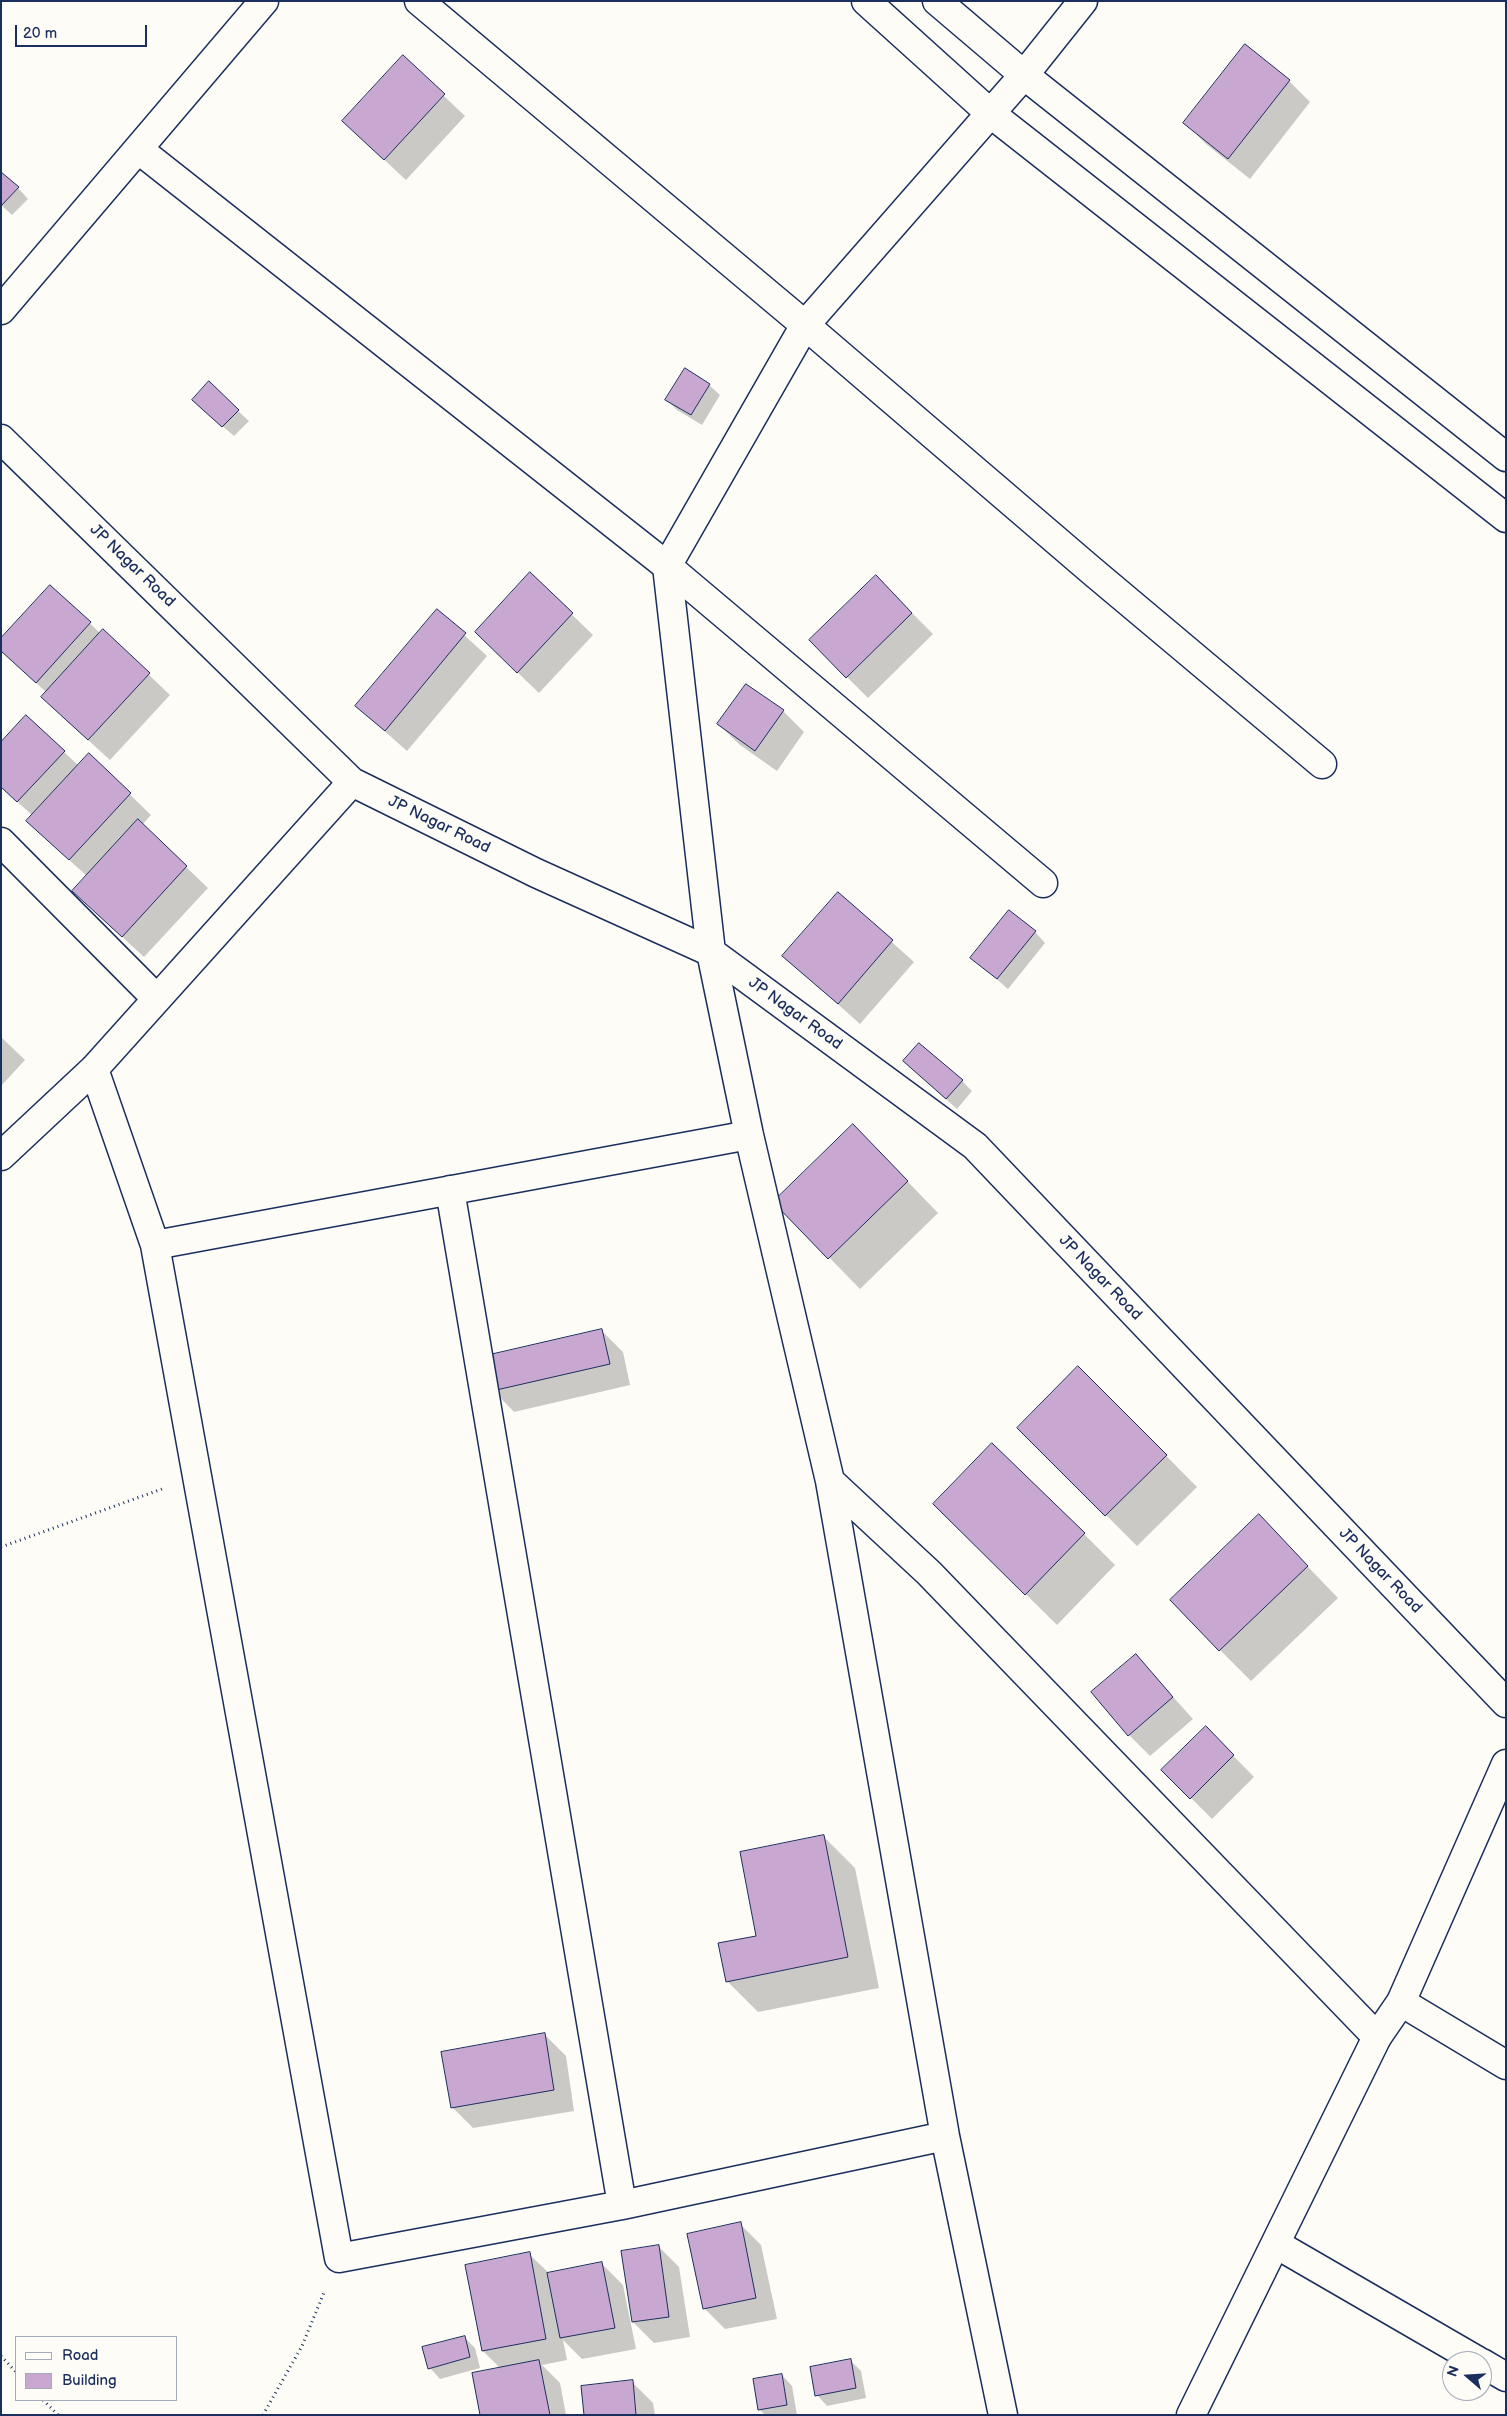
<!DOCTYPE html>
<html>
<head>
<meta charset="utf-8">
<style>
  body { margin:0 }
  #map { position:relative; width:1507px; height:2416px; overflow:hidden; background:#fdfcf7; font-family:"Balsamiq Sans",sans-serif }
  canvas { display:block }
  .frame { position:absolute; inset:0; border:2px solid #1b2f5e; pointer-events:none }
  .legend { position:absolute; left:15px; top:2336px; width:162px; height:65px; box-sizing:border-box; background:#fdfcf7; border:1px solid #a3aaba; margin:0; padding:6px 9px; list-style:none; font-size:15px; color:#1b2f5e }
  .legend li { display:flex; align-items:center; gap:10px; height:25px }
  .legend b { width:25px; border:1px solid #a3aaba }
  .north { position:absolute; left:1442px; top:2351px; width:50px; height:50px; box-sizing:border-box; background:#fdfcf7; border:1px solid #a3aaba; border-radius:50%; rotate:289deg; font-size:14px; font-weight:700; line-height:20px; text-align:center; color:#1b2f5e }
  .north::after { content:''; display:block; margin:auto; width:18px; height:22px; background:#1b2f5e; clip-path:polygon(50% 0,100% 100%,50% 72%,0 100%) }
  .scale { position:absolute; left:15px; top:25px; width:132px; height:22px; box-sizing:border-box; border:2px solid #1b2f5e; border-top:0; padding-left:6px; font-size:15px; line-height:18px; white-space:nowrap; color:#1b2f5e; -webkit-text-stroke:4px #fdfcf7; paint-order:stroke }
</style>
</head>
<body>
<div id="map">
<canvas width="1507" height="2416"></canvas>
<div class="frame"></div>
<ul class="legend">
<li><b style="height:6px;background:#fdfcf7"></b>Road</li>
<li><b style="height:14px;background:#c8a7d1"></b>Building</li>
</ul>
<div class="north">N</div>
<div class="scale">20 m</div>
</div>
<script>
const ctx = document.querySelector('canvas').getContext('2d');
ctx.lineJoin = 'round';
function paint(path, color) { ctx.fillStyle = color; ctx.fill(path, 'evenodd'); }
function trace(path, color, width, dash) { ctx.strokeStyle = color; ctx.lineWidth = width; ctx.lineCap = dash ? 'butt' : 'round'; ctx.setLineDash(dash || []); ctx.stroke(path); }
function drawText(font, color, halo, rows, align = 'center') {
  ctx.font = font + ' "Balsamiq Sans",sans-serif'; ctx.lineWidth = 4.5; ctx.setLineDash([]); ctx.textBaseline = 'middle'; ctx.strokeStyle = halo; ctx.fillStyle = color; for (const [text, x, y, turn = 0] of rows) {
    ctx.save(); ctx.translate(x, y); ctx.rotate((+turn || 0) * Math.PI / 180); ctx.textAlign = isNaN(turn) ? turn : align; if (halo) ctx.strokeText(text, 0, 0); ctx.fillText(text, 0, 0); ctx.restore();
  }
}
const shadow = new Path2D(`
  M1245,46l44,35 21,21 -60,77 -44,-35 -21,-21z
  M403,57l62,59 -59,64 -41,-38z
  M18,188l10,11 -16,16 -11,-10z
  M709,385l11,10 -18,30 -25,-15 -10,-10z
  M204,410l34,1 11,10 -15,15z
  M530,574l63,61 -54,58 -42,-40z
  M51,586l50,48 2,-3 67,64 -60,65 -46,-42 -17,-25 -29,-27z
  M897,598l36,36 -65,64 -21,-21z
  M437,610l50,46 -80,95 -51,-45z
  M783,711l21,21 -27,39 -37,-26 -22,-21z
  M1,744l63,8 15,14 10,-11 62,60 -9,10 66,63 -64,69 -49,-45 -8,-36 -38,-34 -16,-26 -32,-29z
  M838,894l76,68 -54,62 -76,-68z
  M1035,932l10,11 -37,46 -36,-31z
  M1,1037l24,23 -24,26z
  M904,1061l58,20 10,10 -15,18z
  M884,1157l54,56 -78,76 -85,-87z
  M602,1331l21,21 7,33 -116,27 -21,-22z
  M1078,1367l119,120 -60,59 -118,-118z
  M1259,1516l79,82 -87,83 -31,-31z
  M1084,1534l31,31 -58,60 -91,-90z
  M1136,1656l57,63 -43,37 -21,-21z
  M1206,1728l48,49 -42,42 -49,-49z
  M824,1837l31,31 24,120 -121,24 -31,-31z
  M544,2034l22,22 8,55 -101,17 -21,-21z
  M740,2224l21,21 16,74 -52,10 -21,-21z
  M658,2246l21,21 11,70 -36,6 -21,-21z
  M529,2254l21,20 52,-10 21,21 13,64 -54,10 -19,-19 4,20 -25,5 18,18 6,32h-85l20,-46 -18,-18 -17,-85z
  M464,2337l11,11 5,20 -40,11 -10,-11z
  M850,2360l11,11 5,27 -39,8 -10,-11z
  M782,2375l10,11 5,29h-32l-6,-6z
  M632,2382l21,21 2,12h-70z`);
const building = new Path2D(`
  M1245,44l45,36 -62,79 -45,-36z
  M403,55l42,39 -61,66 -42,-39z
  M1,172l18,15 -18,19z
  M685,368l25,16 -19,31 -26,-15z
  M209,381l30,29 -17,17 -30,-27z
  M530,572l43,41 -56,60 -42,-41z
  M876,575l36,38 -66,65 -37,-38z
  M50,585l41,37 -55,61 -35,-32v-13z
  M437,609l29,24 -81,98 -30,-25z
  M103,629l47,44 -62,67 -47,-43z
  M746,684l38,26 -29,41 -38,-27z
  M26,715l39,36 -48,51 -16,-15v-45z
  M89,753l42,40 -62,67 -43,-39z
  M138,819l49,47 -65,71 -50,-46z
  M838,892l55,48 -55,64 -56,-48z
  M1009,910l27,21 -39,48 -27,-21z
  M919,1043l44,37 -17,19 -43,-38z
  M853,1124l55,57 -80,78 -55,-57z
  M602,1329l8,35 -118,27 -7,-35z
  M1078,1366l89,89 -62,61 -88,-88z
  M992,1443l93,90 -60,62 -92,-91z
  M1259,1514l49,52 -89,85 -49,-51z
  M1136,1654l37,43 -45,39 -37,-44z
  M1206,1726l28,29 -44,44 -29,-29z
  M824,1835l24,122 -122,25 -8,-39 38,-7 -16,-84z
  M545,2033l9,57 -103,18 -10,-56z
  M741,2222l15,76 -53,11 -16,-75z
  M659,2245l10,72 -37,5 -11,-71z
  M530,2252l16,87 -64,12 -17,-86z
  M602,2262l13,66 -55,10 -13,-65z
  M465,2336l5,21 -42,12 -6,-22z
  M851,2359l5,29 -41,8 -5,-29z
  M539,2360l11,55h-70l-8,-42z
  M782,2374l5,31 -29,5 -5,-31z
  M633,2380l3,35h-52l-3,-29z`);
const path = new Path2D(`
  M1,1547l161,-58
  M1,2356l15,16
  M43,2400l15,15
  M263,2415l39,-69 23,-56`);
const street = new Path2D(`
  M419,1l386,324 287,246 230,193
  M1083,1l-59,74 482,382
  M990,113l516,405
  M138,149l529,417 376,317
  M1,310l263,-309
  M1,439l351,343 184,91 175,79 38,183 81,346 115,655 58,279
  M1,842l155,156
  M94,1069l61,176 184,1013 283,-53 323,-69
  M1,1156l93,-87 258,-287
  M450,1190l172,1015
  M155,1245l594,-110
  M830,1481l99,92 448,464
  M1401,2002l105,63
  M1276,2244l202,117
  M1482,2363l24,14`);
const secondary = new Path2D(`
  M866,1l124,112
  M937,1l87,74 -219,250 -138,241 44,386 264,194 531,557
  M1191,2415l186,-378 24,-35 105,-238`);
const streetNames = [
  ["JP Nagar Road",132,566,44],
  ["JP Nagar Road",439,825,26],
  ["JP Nagar Road",795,1014,36],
  ["JP Nagar Road",1100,1278,46],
  ["JP Nagar Road",1380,1571,46]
];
paint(shadow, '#0003');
paint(building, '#c8a7d1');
trace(building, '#1b2f5e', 1);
trace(street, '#1b2f5e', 31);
trace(secondary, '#1b2f5e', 31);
trace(path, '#1b2f5e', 3, [1, 4]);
trace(street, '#fdfcf7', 28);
trace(secondary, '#fdfcf7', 28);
drawText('16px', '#1b2f5e', '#fdfcf7', streetNames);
</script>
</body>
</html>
